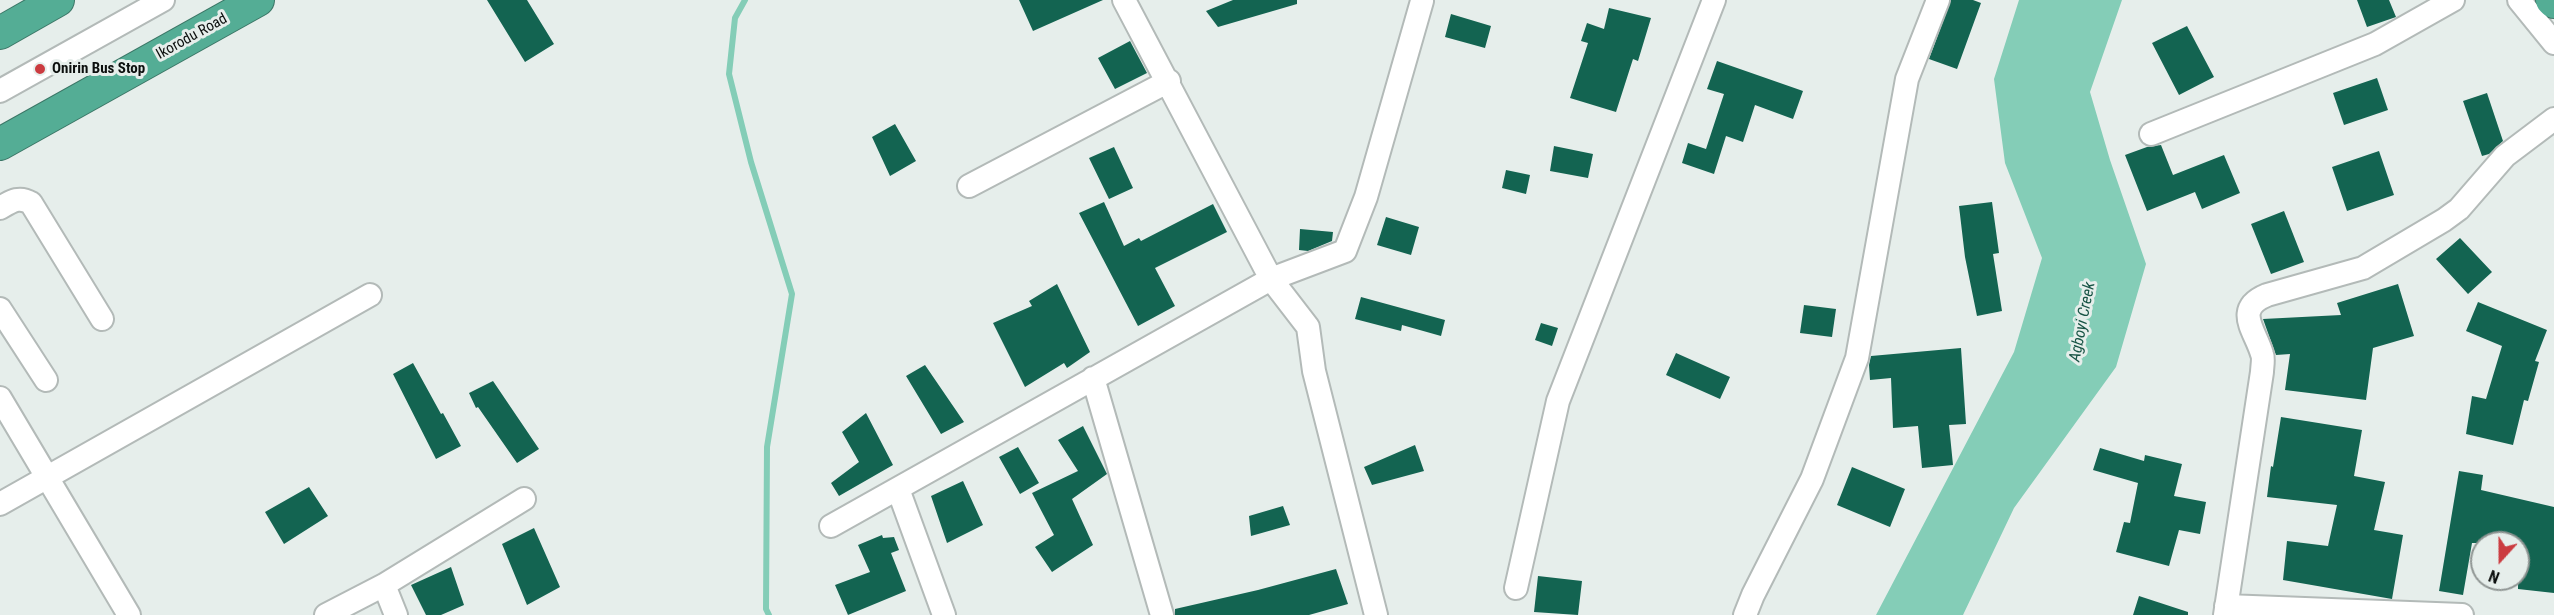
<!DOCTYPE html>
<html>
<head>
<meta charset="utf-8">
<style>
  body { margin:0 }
  #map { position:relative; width:2554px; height:615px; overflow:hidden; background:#e6eeeb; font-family:"Roboto Condensed",sans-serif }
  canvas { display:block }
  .north { position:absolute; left:2470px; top:531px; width:60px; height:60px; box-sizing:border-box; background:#e6eeeb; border:2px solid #8f9593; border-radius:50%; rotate:201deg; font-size:16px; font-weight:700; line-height:24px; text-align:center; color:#0c0f0e }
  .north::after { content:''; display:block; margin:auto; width:21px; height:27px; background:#cb3b40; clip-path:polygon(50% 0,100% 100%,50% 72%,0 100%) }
</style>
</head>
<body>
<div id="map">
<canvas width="2554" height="615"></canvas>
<div class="north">N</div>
</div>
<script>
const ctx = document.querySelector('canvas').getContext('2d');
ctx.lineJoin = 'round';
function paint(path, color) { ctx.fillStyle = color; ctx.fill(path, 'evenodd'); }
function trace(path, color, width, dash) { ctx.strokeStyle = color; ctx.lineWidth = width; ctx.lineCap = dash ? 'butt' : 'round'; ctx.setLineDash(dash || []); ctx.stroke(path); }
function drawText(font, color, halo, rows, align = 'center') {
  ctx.font = font + ' "Roboto Condensed",sans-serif'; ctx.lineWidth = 6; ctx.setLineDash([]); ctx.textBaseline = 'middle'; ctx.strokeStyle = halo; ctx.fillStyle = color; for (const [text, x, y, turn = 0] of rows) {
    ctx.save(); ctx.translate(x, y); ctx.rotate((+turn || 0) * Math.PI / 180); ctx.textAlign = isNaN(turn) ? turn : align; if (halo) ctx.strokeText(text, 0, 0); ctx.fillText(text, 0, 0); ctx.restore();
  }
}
const water = new Path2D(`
  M2019,0h103l-32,92 20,68 36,104 -30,103 -102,141 -51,107h-87l138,-263 28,-94 -37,-95 -11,-84z`);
const stream = new Path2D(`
  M745,0l-10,18 -6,56 22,88 41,132 -25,153 -1,162 3,6`);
const building = new Path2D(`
  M487,0h40l27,44 -29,18z
  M1019,0h84l-70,31z
  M1233,0h64v4l-79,23 -12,-16z
  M1951,0h22l8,3 -24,66 -28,-10z
  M2357,0h32l7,17 -29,10z
  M1609,8l42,10 -13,43 -5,-2 -17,53 -46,-14 18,-55 -7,-2 6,-18 17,6z
  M1451,14l40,12 -6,22 -40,-11z
  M2187,26l27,51 -35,18 -27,-52z
  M1130,41l17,32 -32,16 -17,-31z
  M1717,61l86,30 -10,28 -38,-14 -12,37 -17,-6 -12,38 -32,-11 6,-20 18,6 18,-55 -17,-5z
  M2377,78l11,32 -44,15 -11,-32z
  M2487,93l16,48 -14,13 -7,2 -19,-55z
  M895,124l21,37 -26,15 -18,-39z
  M2161,145l12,30 51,-20 16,38 -38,16 -7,-17 -48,19 -22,-56 22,-8z
  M1554,146l39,8 -5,24 -38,-7z
  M1114,147l19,41 -24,11 -20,-41z
  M2379,151l15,44 -47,16 -15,-44z
  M1506,170l24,5 -4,19 -24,-6z
  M1104,202l20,44 15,-8 2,3 72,-37 14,28 -72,36 20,38 -37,20 -59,-113z
  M1992,202l7,51 -6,1 9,57 -25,5 -12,-59 -6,-51z
  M2284,211l20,51 -33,12 -20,-50z
  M1386,217l33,10 -8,28 -34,-10z
  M1300,229l33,3 -1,9 -24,10 -9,-1z
  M2460,238l32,34 -24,22 -32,-35z
  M1057,284l33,68 -23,16 -3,-5 -39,24 -32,-64 39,-17 -3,-5z
  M2398,284l16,52 -41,12 -7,52 -81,-10 5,-36 -14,1 -13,-36 78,-4 -4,-12z
  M1361,297l84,23 -4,16 -39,-11 -1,6 -46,-12z
  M2478,302l69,28 -12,31 4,1 -11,39 -4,-1 -11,45 -47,-11 6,-38 14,3 16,-53 -36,-15z
  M1804,305l32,4 -4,28 -32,-4z
  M1541,323l17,5 -6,18 -17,-6z
  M1961,348l5,76 -17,1 4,40 -31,3 -4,-42 -25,2 -2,-50 -21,2 -1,-15 2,-9z
  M1676,353l54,24 -10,22 -54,-24z
  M413,363l28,51 2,-1 18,33 -25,13 -43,-85z
  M925,365l39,57 -23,12 -35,-58z
  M493,381l46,68 -22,14 -39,-56 -2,1 -7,-15z
  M866,413l27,52 -54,31 -8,-13 28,-21 -17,-30z
  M2281,417l81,13 -8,46 31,6 -11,48 29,5 -11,64 -109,-19 4,-39 41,5 9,-41 -70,-8 4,-31 2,1z
  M1083,426l24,48 -35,25 21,46 -41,27 -17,-25 19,-12 -22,-42 46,-22 -20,-31z
  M1415,445l9,26 -52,14 -8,-18z
  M1018,447l21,36 -19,11 -21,-37z
  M2100,448l44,13 1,-6 37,9 -8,32 32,6 -6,32 -21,-4 -10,36 -53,-14 8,-30 6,1 8,-40 -45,-13z
  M1852,467l53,22 -15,38 -53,-22z
  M2459,471l24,4 -2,15 73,17v86l-36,-4v-46h-46l-9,52 -24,-4z
  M963,481l20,44 -36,18 -16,-47z
  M309,487l19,29 -44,28 -19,-32z
  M1283,506l7,19 -39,11 -2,-20z
  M534,528l26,59 -33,18 -25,-61z
  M882,535l1,3 11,-1 5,13 -8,3 15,38 -58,24 -13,-30 35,-13 -12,-27z
  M451,567l13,38 -23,10h-15l-15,-30z
  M1336,569l12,35 -39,11h-134v-6l83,-19z
  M1538,576l44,5 -4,34 -44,-3z
  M2139,596l49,16v3h-55z`);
const minor = new Path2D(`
  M1124,0l147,279 37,48 6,44 62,244
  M2519,0l35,43
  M0,91l163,-91
  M2151,134l224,-90 78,-44
  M969,186l200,-105
  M0,208c12,-7 19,-12 31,-5l71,116
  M0,309l46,71
  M1093,378l69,237
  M0,398l129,217
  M898,489l46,126
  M0,504l370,-209
  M831,526l440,-247 74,-28 21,-54 56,-196
  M384,585l12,30
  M1516,588l42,-187 156,-401
  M2226,606l236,9
  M326,615l58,-30 140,-86
  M1745,615l8,-20 59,-116 45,-121 50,-279 31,-79
  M2225,615l37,-243c0,-5 2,-13 0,-18 -7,-24 -29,-45 5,-59l96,-27 81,-48 15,-11 46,-53 49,-37`);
const highway = new Path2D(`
  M2552,0l2,2
  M0,33l58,-33
  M0,144l258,-144`);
const markers = [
  [40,69,6,"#cb3b40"]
];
const streetNames = [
  ["Ikorodu Road",192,37,-29]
];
const poiNames = [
  ["Onirin Bus Stop",52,69]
];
const waterNames = [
  ["Agboyi Creek",2083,322,-79]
];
paint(water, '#84cdb7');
trace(stream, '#84cdb7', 6);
paint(building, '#136451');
trace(minor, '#b3bab8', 26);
trace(highway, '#3b7666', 34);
trace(minor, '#fff', 22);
trace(highway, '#54ad95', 32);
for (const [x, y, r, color] of markers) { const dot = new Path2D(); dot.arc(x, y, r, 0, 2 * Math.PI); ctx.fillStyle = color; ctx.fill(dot); trace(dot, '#e6eeeb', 2); }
drawText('15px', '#0c0f0e', '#e6eeeb', streetNames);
drawText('bold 15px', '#0c0f0e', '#e6eeeb', poiNames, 'left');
drawText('italic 16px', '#185445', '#e6eeeb', waterNames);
</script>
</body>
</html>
